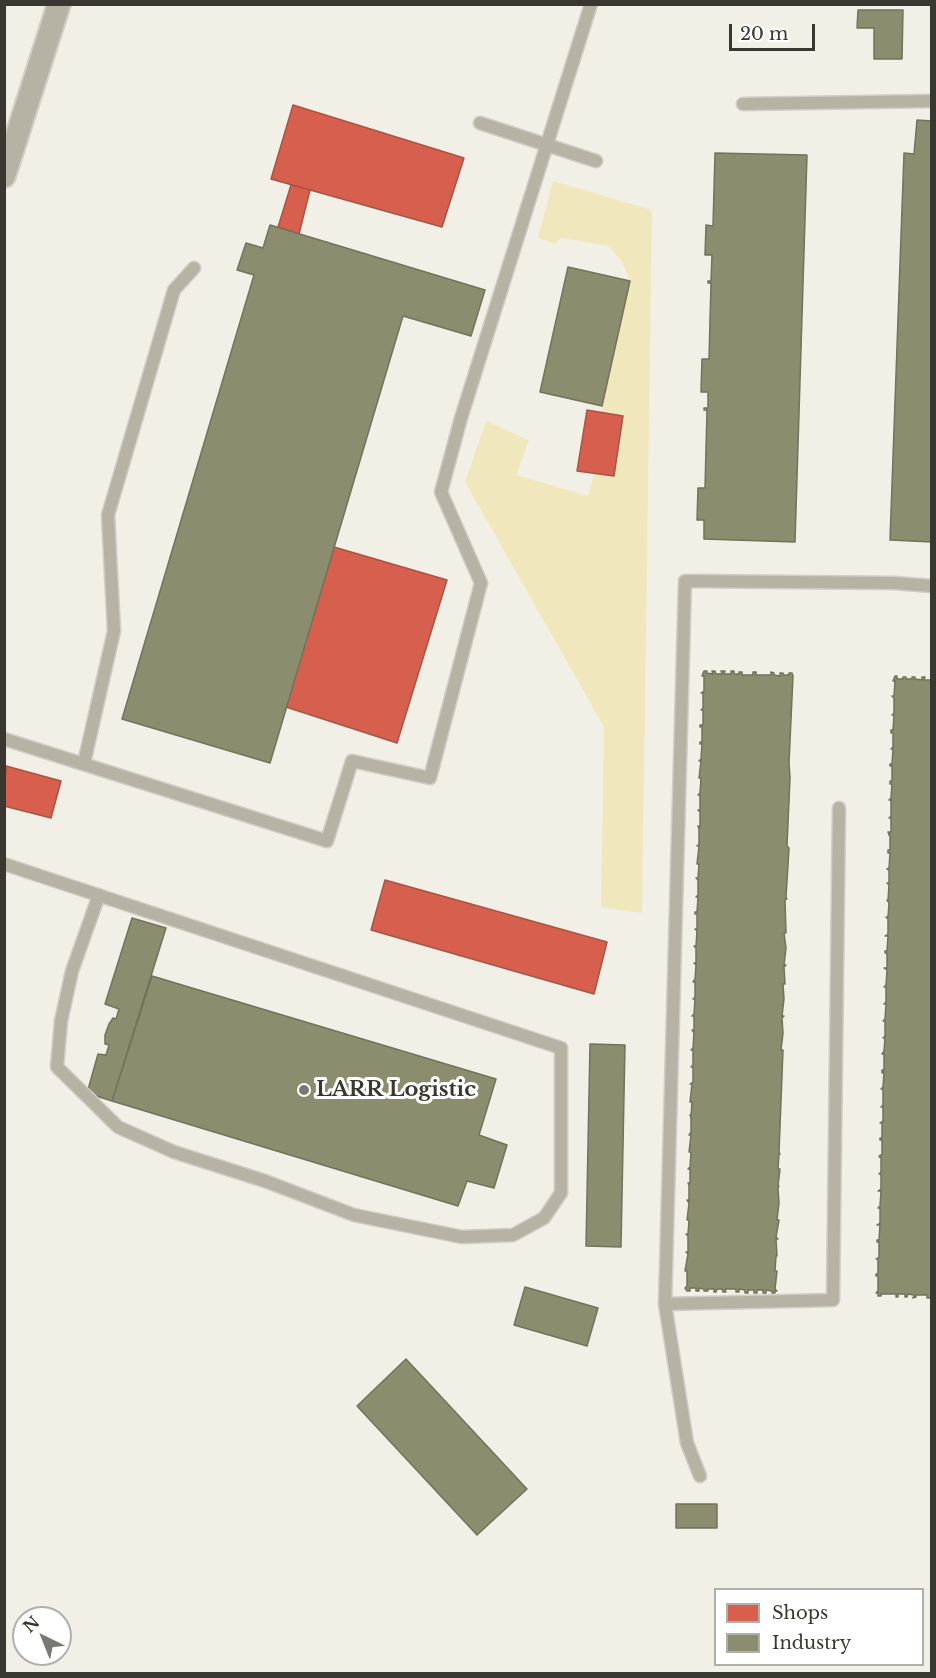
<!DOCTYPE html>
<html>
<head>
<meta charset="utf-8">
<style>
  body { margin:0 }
  #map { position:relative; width:936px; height:1678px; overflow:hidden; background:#f2f0e6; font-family:"Libre Baskerville",serif }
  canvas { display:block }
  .frame { position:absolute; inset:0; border:6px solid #393730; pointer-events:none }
  .legend { position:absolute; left:714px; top:1588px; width:210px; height:78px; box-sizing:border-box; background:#fff; border:2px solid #b0afac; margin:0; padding:8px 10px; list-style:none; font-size:18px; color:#393730 }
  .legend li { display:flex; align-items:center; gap:12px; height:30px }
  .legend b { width:30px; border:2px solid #b0afac }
  .north { position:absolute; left:12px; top:1606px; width:60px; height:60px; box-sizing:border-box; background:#fff; border:2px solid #b0afac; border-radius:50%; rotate:317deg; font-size:16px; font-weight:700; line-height:24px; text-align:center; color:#393730 }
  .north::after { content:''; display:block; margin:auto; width:21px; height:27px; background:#7a7870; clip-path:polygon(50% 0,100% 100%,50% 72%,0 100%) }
  .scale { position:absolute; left:729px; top:24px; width:86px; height:27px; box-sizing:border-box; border:3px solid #393730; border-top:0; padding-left:8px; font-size:18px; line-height:21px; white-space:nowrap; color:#393730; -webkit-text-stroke:4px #fff; paint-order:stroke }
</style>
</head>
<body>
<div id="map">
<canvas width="936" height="1678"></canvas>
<div class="frame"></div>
<ul class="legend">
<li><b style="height:16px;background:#d6604d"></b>Shops</li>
<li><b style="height:16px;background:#8c8c6e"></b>Industry</li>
</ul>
<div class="north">N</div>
<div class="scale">20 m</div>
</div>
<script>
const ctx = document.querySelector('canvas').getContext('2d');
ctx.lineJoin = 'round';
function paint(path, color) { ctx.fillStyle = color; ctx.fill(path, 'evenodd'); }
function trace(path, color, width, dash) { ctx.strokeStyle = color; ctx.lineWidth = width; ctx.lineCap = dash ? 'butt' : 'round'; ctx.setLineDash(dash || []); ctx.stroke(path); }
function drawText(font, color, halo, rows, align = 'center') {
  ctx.font = font + ' "Libre Baskerville",serif'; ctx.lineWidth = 6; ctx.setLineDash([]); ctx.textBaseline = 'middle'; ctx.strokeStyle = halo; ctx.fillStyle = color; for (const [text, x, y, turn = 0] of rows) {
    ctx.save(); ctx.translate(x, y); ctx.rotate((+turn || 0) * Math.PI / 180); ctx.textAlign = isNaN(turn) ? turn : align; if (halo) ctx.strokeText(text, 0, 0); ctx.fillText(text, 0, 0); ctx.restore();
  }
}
const green = new Path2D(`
  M553,181l99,29 -10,703 -41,-6 3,-180 -139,-245 21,-61 43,19 -13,35 72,21 6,-22 20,2 9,-60 -22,-4 29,-131 -9,-21 -13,-14 -47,-8 -6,6 -17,-6z`);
const shops = new Path2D(`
  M293,105l171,53 -22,69 -171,-48z
  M291,185l19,5 -11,44 -21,-7z
  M587,410l36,6 -9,60 -37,-5z
  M334,547l113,33 -50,163 -111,-36z
  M6,766l55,15 -10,37 -47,-12z
  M385,880l222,62 -13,52 -223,-64z`);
const industry = new Path2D(`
  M858,10h45l-1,49h-28v-31h-17z
  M917,120l15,1v421l-42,-2 14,-387 10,1z
  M715,153l92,2 -12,387 -91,-3v-19h-7l1,-32h7l2,-78h-3v-2h4v-16h-7l1,-33h7l2,-76h-3v-2h3l1,-26h-7l1,-30 7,1z
  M270,225l215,65 -14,46 -68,-20 -133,447 -148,-44 132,-444 -17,-5 9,-27 17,5z
  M568,267l62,14 -28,125 -62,-14z
  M704,671h3l-1,2 7,1 -1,-3h3l1,3h6l-1,-3h4l-1,3h7v-3h3v3h5v-2h3v3h11v-3h3v3h15v-3l3,1v2l6,1v-3h3v2h6v-2h3l1,3 -4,87 1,15 -3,68 2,2 -3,49 1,2h-2l1,34h-2l2,15 -2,17h2l-2,2 1,17h-2l1,15 -2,17h2l-2,2 1,15 -2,17h2l-4,102 1,2h-1l-1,15h2l-2,17h1l-1,2 1,15 -2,17h2l-3,17 2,2h-2l1,17h-1l-1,15h2l-2,18 2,2h-2v2h-3v-2l-6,-1v3h-3v-3h-6v3h-3v-3h-6v3h-3v-3l-6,-1v3h-3v-3h-11l1,3h-3l-1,-3h-5l-1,3h-2v-3h-7l1,2h-4v-2l-5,-1v3h-3v-3h-6v3h-3l-2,-3 2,-2v-15h-2l3,-17 -2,-2h2v-16l-2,-2h2l1,-14h-2l2,-17 -2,-3 2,1v-16l-1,-2h2v-14h-2l2,-2 1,-15h-2l2,-17h-2l2,-3v-14l-1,-3 1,1 1,-14h-2l2,-18h-2l3,-2v-15h-2l2,-2v-15h-2l2,-2 1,-15 -2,-3 2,1v-15h-2l2,-2 1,-15h-2l2,-2v-15h-2l2,-3 1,-14 -2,-2h2v-15l-2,-2h2l1,-15 -2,-2h2v-15h-2v-2h2l1,-15h-2l2,-2v-15l-2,-2h2l1,-14h-2l2,-18h-2l2,-2v-15l-1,-3 2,1v-15l-2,-2h2v-15h-2l2,-2 1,-15h-2l2,-17h-2l2,-2 1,-15h-2v-2h2v-15h-2v-2h3v-15h-2l2,-2v-15h-2l3,-2v-15h-2z
  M895,676h2v3h6v-2h3v2h6v-2h3v2l7,1v-3h3l-1,3h8v615l-2,3h-3v-3h-11v2l-3,1 1,-3 -6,-1 -1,3h-2v-3h-7v3h-2v-3h-15v2h-3v-3h-2l2,-2v-15h-2v-2h2v-15h-2l3,-2v-15h-2v-2h2l1,-15h-3l3,-2v-15h-2l2,-2 1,-15h-3l3,-2v-15h-2l2,-2v-15h-2l1,-2h2v-15h-2v-2h2v-15h-2l3,-2v-14h-2l2,-2v-16h-2l2,-2 1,-15 -2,1v-3h2v-16h-2l2,-3 1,-13h-2l2,-2v-15h-2l2,-2 1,-15h-2l2,-2v-15h-2l2,-2 1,-15 -3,-2h3v-15h-2v-2h2l1,-15h-3l3,-2v-15l-2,-2h2l1,-14 -2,-3h1l1,-15 -2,-2h2v-13l-2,-1 2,-1 1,-15h-2v-3h2v-16l-1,1 -1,-3h3v-14h-2l2,-2v-16h-2l2,-2 1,-14h-2v-3h2v-15h-2v-2h2l1,-15h-2l2,-2v-14h-2v-3h2l1,-15h-2l2,-2v-15l-2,-2h2l1,-15h-2z
  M132,918l34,10 -54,173 -25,-8 11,-39 8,1 3,-10 -4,-1v-9l4,-11 4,-6 3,1 3,-10 -14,-5z
  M152,976l344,103 -17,56 28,10 -13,43 -27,-7 -9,25 -346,-105z
  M590,1044l35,1 -4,202 -35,-1z
  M525,1287l73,21 -11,38 -73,-21z
  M406,1359l121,130 -50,46 -120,-129z
  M676,1504h41v24h-41z`);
const service = new Path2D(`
  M743,104l189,-3
  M480,123l116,38
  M4,739l323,102 25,-80 78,17 51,-195 -40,-91 20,-74 130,-414
  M84,763l30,-132 -6,-116 66,-225 20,-22
  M4,864l557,184v145l-17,25 -31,17 -51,2 -108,-22 -89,-34 -91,-29 -56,-25 -61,-60 4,-46 11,-50 27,-76
  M665,1304l20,-723 209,2 38,3
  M700,1476l-13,-33 -22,-139 168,-4 6,-492`);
const minor = new Path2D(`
  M4,176l55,-172`);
const markers = [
  [304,1090,6,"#7a7870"]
];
const poiNames = [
  ["LARR Logistic",316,1090]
];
paint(green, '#f1e7bd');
paint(shops, '#d6604d');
trace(shops, '#a75444', 1.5);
paint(industry, '#8c8c6e');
trace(industry, '#73725b', 1.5);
trace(service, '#d0cec6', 15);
trace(minor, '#d0cec6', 26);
trace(service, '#b6b3a5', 12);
trace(minor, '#b6b3a5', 22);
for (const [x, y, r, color] of markers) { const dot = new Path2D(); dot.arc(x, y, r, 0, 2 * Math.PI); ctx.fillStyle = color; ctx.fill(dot); trace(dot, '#fff', 2); }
drawText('bold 21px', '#393730', '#fff', poiNames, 'left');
</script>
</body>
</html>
